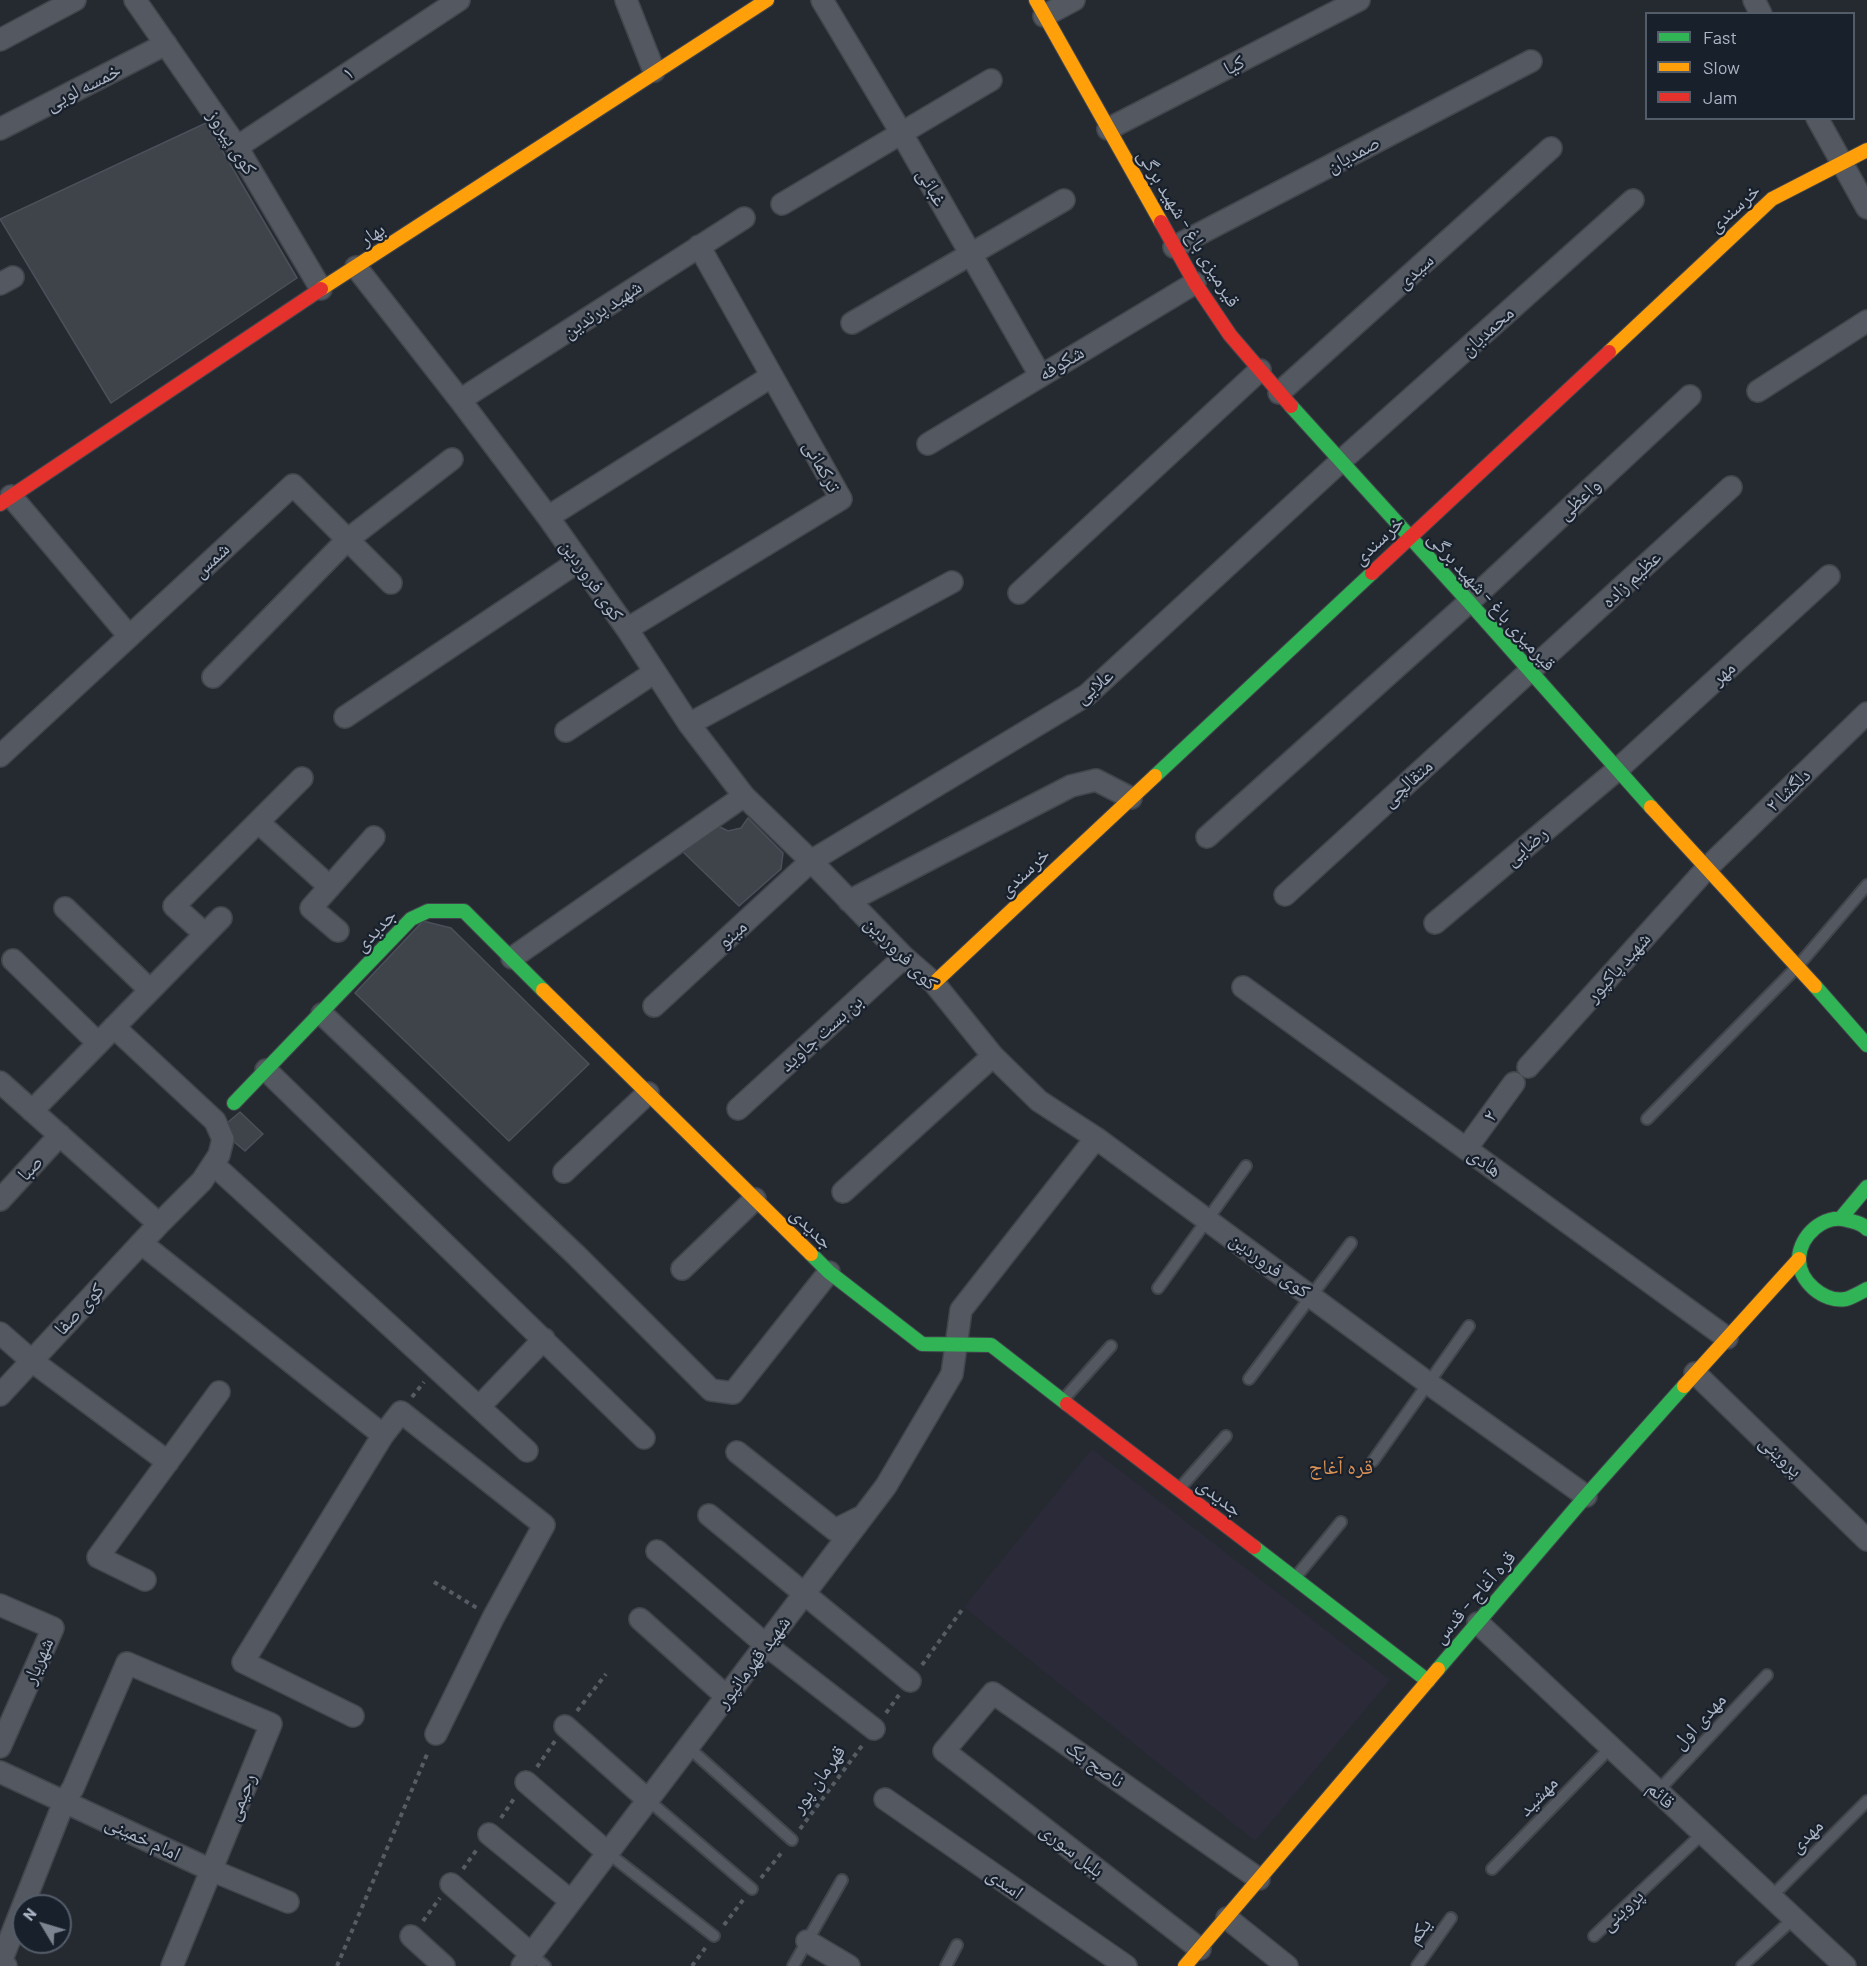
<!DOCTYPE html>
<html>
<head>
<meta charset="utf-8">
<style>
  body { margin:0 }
  #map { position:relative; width:1867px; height:1966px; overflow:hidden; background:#252a31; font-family:Barlow,sans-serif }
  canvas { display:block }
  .legend { position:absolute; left:1645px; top:12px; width:210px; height:108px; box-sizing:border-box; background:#18202c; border:2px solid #535c69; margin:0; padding:8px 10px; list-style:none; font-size:18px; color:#acb5c5 }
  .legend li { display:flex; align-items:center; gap:12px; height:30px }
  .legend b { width:30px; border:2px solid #535c69 }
  .north { position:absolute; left:12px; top:1894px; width:60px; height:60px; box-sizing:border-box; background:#18202c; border:2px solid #535c69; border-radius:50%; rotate:308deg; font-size:16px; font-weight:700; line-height:24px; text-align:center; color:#acb5c5 }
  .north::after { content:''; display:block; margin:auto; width:21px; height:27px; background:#7d8491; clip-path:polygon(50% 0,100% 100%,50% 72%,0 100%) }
</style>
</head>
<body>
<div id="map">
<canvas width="1867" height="1966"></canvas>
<ul class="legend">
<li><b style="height:8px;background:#30b455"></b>Fast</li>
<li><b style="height:8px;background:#ff9f0a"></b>Slow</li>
<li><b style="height:8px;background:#e5322d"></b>Jam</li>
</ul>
<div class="north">N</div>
</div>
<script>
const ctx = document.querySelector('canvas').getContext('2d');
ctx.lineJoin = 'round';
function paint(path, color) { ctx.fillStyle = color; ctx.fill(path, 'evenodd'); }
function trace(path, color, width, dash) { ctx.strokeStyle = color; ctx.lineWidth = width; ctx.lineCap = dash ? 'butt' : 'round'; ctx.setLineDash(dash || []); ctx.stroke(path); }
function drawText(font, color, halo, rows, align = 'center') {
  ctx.font = font + ' Barlow,"Noto Naskh Arabic",sans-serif'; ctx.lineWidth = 4.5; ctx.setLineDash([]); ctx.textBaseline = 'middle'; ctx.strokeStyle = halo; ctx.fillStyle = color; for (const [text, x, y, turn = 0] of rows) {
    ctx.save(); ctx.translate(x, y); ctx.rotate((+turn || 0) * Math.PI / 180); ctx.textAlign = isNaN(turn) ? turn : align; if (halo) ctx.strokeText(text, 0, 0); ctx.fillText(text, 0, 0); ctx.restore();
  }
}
const medical = new Path2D(`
  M1092,1449l298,231 -135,161 -291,-234z`);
const building = new Path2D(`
  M206,123l91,155 -186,125 -111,-184z
  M748,818l35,35 -2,16 -42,37 -59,-57 34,-25 14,7 13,-3z
  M423,921l28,7 138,136 -80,77 -154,-148z
  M240,1112l23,22 -18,17 -12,-10 -6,-18z`);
const path = new Path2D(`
  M412,1397l12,-15
  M434,1582l43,26
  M922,1665l42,-58
  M577,1711l29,-37
  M886,1713l13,-18
  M537,1767l18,-26
  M501,1818l14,-21
  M800,1829l64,-86
  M463,1869l15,-21
  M761,1878l22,-27
  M423,1921l17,-23
  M724,1925l19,-25
  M337,1966l91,-214
  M692,1966l14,-19`);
const lane = new Path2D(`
  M1647,1119l150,-152 70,-82
  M1158,1288l88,-122
  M1249,1379l102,-136
  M1063,1400l48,-54
  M1373,1461l96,-135
  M1180,1488l46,-52
  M1295,1578l46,-56
  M688,1747l104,93
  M1657,1792l110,-117
  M648,1800l104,89
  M608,1853l106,83
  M1492,1869l118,-121
  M1771,1897l96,-96
  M1594,1936l108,-102
  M531,1954l14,12
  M793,1966l49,-86
  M946,1966l11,-21
  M1417,1966l34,-48
  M1742,1966l52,-48`);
const street = new Path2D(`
  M135,0l102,147 84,142
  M626,0l28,71
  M822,0l80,134 138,241
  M1754,0l7,14
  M1044,16l30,-16
  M0,40l75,-40
  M1817,118l50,90
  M0,129l166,-85
  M1108,129l251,-129
  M237,147l222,-147
  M782,204l209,-124
  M1174,247l357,-186
  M356,267l104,133 88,117 79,112 62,95 55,72 67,65 93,96 30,26 59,73 46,45 57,37 332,245 158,113
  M0,284l13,-7
  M852,323l212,-123
  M1758,391l109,-70
  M1279,393l272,-245
  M460,400l284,-182
  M928,444l267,-161
  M11,496l118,140
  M548,517l224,-141
  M1019,593l241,-223
  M627,629l214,-130 -142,-253
  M213,677l134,-137 105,-81
  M345,717l234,-156
  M689,724l263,-142
  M566,731l89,-59
  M0,756l293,-271 98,98
  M258,822l72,65
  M1207,837l262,-235 221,-206
  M1285,895l446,-408
  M849,901l222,-115 25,-6 35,18
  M65,908l85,82
  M1435,923l182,-153 212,-194
  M338,931l-27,-23 63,-71
  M205,934l-31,-28 128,-128
  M512,958l232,-162
  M13,960l85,83
  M1243,987l484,351
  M654,1006l157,-145 276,-166 254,-234 292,-261
  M322,1014l254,241 135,135 22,3 96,-121
  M1528,1067l180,-200 159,-154
  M266,1070l378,368
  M0,1082l159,142
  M738,1109l166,-152
  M32,1111l189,-193
  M1466,1149l48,-66
  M214,1165l313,286
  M564,1172l84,-79
  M843,1192l150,-136
  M0,1200l60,-65
  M141,1243l242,192
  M682,1269l73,-70
  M0,1333l32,28 136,101
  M1695,1373l172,167
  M0,1395l159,-171 43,-43 17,-26 4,-16 -8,-18 -101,-94
  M479,1407l65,-68
  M737,1452l98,78 24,-12
  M709,1515l201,166
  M657,1551l109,94 108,84
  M145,1580l-47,-23 121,-165
  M0,1605l53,23 -53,119
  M640,1619l87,78
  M1478,1623l367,343
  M353,1716l-110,-54 140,-227 18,-23 143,113 -51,93 -57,116
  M565,1726l83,74
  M0,1772l211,98 77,32
  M526,1782l82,71
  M885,1799l241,167
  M489,1834l82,67
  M451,1884l80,70
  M1227,1918l60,48
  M411,1936l33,30
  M807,1941l42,25
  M1200,1949l-256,-198 49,-58 266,186
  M6,1966l-6,-2 64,-162 9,-14 54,-125 144,61 -99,242
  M522,1966l364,-480 66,-112 9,-64 135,-172`);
const fast = new Path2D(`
  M1291,406l178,196 182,205
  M1155,776l217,-203
  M1815,986l52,59
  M234,1103l177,-184 17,-8h36l79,79
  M1841,1218l26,-31
  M1867,1229c-5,-6 -13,-7 -20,-9 -23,-7 -47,16 -48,38 -1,23 25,45 47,41 7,-2 15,-7 21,-10
  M811,1254l18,18 93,72 69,1 76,59
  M1254,1547l174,134
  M1438,1669l148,-173 98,-110`);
const slow = new Path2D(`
  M1036,0l125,222
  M321,289l446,-289
  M1609,352l163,-153 95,-49
  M1651,807l164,179
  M934,983l221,-207
  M543,990l268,264
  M1684,1386l115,-127
  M1185,1966l253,-297`);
const jam = new Path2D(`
  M1161,222l34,61 35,52 61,71
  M0,504l321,-215
  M1372,573l237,-221
  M1067,1404l187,143`);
const streetNames = [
  ["کیا",1234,65,-27],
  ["۱",348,73,-34],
  ["خمسه لویی",83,87,-27],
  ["کوی پیروز",232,142,57],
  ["صمدیان",1353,154,-28],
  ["غبائی",932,187,60],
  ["خرسندی",1734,208,-42],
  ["قیرمیزی باغ - شهید برگی",1189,228,59],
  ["بهار",372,234,-33],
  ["سیدی",1415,271,-42],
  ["شهید پرندین",602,309,-33],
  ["محمدیان",1487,331,-42],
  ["شکوفه",1061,363,-31],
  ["ترکمانی",822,466,61],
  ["واعظی",1579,499,-43],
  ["خرسندی",1378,540,-43],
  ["شمس",211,560,-43],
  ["عظیم زاده",1631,579,-43],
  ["کوی فروردین",592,580,55],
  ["قیرمیزی باغ - شهید برگی",1492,601,48],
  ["مهر",1723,673,-42],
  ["علایی",1094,686,-39],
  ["متقالچی",1407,783,-42],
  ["دلگشا ۲",1788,790,-44],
  ["رضایی",1526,846,-40],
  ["خرسندی",1024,872,-43],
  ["جدیدی",375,930,-46],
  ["مینو",732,934,-42],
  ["کوی فروردین",901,953,45],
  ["شهید پاکپور",1618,967,-48],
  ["بن بست جاوید",821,1033,-42],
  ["۲",1490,1116,-54],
  ["هادی",1485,1162,36],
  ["صبا",30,1168,-47],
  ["جدیدی",812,1228,45],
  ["کوی فروردین",1270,1265,37],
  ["کوی صفا",79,1309,-47],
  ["پروینی",1781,1456,44],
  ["جدیدی",1220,1497,38],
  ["قره آغاج - قدس",1474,1597,-49],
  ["شهریار",38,1661,-66],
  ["شهید قهرمانپور",753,1662,-53],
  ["مهدی اول",1699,1721,-47],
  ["ناصح یک",1095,1764,35],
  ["قهرمان پور",818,1779,-54],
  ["قائم",1661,1795,43],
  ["مهشید",1538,1796,-46],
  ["رحیمی",241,1797,-68],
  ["مهدی",1806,1836,-45],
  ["امام خمینی",143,1838,25],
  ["بلبل سوری",1072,1850,38],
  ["اسدی",1005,1883,35],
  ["پروینی",1622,1910,-43],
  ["یکم",1419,1931,-54]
];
const neighbourhoodNames = [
  ["قره آغاج",1341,1467]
];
paint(medical, '#2b2a38');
paint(building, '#3f434a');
trace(building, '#4b515a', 1.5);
trace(lane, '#42464c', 14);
trace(street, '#42464c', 24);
trace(fast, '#42464c', 16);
trace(slow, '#42464c', 16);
trace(jam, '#42464c', 16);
trace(path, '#565c64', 4, [4.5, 4.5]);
trace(lane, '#545860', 10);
trace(street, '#545860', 21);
trace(fast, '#30b455', 14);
trace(slow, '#ff9f0a', 14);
trace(jam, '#e5322d', 14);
drawText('20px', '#acb5c5', '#18202c', streetNames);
drawText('21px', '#d89054', '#18202c', neighbourhoodNames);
</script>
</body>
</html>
